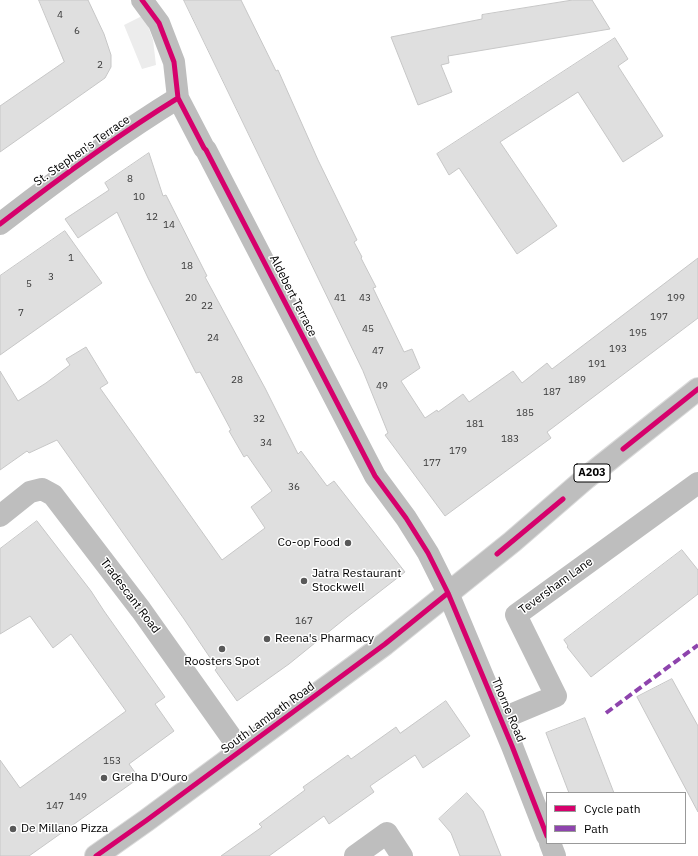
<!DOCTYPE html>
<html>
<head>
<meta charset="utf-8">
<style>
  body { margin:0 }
  #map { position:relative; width:698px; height:856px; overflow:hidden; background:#fff; font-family:"IBM Plex Sans",sans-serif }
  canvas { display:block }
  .legend { position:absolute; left:546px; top:792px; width:140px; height:52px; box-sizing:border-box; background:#fff; border:1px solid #999; margin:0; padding:5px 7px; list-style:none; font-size:12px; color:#000 }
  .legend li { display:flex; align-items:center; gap:8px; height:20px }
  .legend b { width:20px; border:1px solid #999 }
</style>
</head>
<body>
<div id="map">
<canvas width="698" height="856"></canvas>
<ul class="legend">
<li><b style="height:5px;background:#d6006c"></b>Cycle path</li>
<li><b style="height:5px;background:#8e44ad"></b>Path</li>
</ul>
</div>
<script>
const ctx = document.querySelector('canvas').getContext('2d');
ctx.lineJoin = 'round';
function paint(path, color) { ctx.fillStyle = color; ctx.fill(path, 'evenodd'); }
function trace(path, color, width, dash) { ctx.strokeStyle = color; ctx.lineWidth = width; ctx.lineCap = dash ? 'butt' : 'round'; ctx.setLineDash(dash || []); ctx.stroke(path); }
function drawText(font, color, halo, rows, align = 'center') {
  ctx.font = font + ' "IBM Plex Sans",sans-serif'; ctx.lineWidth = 3; ctx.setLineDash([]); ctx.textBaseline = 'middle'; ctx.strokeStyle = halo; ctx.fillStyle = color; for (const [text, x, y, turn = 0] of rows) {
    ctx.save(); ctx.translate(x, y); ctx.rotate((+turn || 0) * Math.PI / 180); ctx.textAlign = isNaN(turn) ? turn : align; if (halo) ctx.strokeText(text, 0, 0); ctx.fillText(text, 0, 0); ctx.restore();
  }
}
const green = new Path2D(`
  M144,15l9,25 3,25 -14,4 -18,-44z`);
const building = new Path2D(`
  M39,0h49l16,34 7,21v12l-6,11 -105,74v-46l64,-44z
  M184,0h57l35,71 2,-1 40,90 39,80 -3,2 8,15 -1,1 15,29 -3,1 31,64 8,-3 8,19 -19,13 24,37 12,-8 1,2 25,-18 6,8 44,-31 9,12 25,-20 5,6 146,-111v60l-151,114 4,6 -106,78 -60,-81 3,-2 -25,-62z
  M573,0h19l18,29 -162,27 1,7 -8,2 11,27 -34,13 -27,-68 91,-18v-4z
  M615,38l13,21 -10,7 45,70 -40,26 -45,-70 -78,50 57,84 -40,28 -58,-86 -10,7 -12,-21z
  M149,153l14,43 3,-1 41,81 -2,1 60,111 33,66 3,-3 26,35 7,-5 71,91 -58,45 -58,47 -52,37 -22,-31 2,-2 -33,-49 -127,-179 -28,13 -2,-2 -27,19v-99l18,30 28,-18 24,-18 -4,-6 20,-12 22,36 -8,5 122,172 43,-32 -14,-21 21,-16 -25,-36 -3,2 -15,-26 2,-1 -31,-58 -4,1 -48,-95 -31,-66 -39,26 -13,-19 44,-29 -4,-7z
  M65,231l37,52 -102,72v-79z
  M37,521l54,70 13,20 61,86 -10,7 19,27 -45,33 10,14 -110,78h-29v-96l20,28 106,-77 -55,-77 -18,14 -23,-32 -30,18v-85z
  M682,550l16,20v24l-107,83 -24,-30 1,-1 -4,-6z
  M672,679l26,47v86l-61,-115z
  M446,701l24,35 -47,32 -8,-13 -45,31 4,6 -45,32 -5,-8 -55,40h-48l41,-29 -3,-3 46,-34 -2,-3 45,-32 3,4 45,-32 4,6z
  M585,718l29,75h-45l-23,-60z
  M467,793l16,18 18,45h-41l-9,-23 -12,-14z`);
const street = new Path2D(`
  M142,0l17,23 15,39 4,36 26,50 2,2 169,326 31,42 22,35 20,40 64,153 35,90
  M0,224c58,-45 116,-88 178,-126
  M0,516l30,-24 12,-3 11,6 88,115 100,141
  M501,719l55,-23 -40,-81 182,-132
  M550,843l5,13
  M355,856l32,-23 15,23`);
const highway = new Path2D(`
  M96,856l51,-36 238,-176 127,-102 74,-64 112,-89`);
const quiet = new Path2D(`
  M606,713l92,-68`);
const cycleway = new Path2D(`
  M142,0l17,23 15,39 4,36 26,50 2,2 169,326 31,42 22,35 20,40 64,153 35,90
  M0,224c58,-45 116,-88 178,-126
  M623,449l75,-60
  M497,554l66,-55
  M96,856l51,-36 238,-176 63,-51`);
const markers = [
  [348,543,4,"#595959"],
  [304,581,4,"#595959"],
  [267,639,4,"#595959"],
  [222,649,4,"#595959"],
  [104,778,4,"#595959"],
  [13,829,4,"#595959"]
];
const numberNames = [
  ["4",60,15],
  ["6",77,31],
  ["2",100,65],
  ["8",130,179],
  ["10",139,197],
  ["12",152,217],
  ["14",169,225],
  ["1",71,258],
  ["18",187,266],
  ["3",51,277],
  ["5",29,284],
  ["20",191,298],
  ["41",340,298],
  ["43",365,298],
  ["199",676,298],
  ["22",207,306],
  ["7",21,313],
  ["197",659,317],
  ["45",368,329],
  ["195",638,333],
  ["24",213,338],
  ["193",618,349],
  ["47",378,351],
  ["191",597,364],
  ["28",237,380],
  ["189",577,380],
  ["49",382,386],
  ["187",552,392],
  ["185",525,413],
  ["32",259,419],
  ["181",475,424],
  ["183",510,439],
  ["34",266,443],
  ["179",458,451],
  ["177",432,463],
  ["36",294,487],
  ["167",304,621],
  ["153",112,761],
  ["149",78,797],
  ["147",55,806]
];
const shields = [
  [592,473,36]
];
const shieldNames = [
  ["A203",592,473]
];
const streetNames = [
  ["St. Stephen's Terrace",82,151,-35],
  ["Aldebert Terrace",293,296,63],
  ["Teversham Lane",556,586,-36],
  ["Tradescant Road",130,596,53],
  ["Thorne Road",508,710,67],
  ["South Lambeth Road",268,718,-36]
];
const poiNames = [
  ["Co-op Food",340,543,"right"],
  ["Jatra Restaurant",312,574],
  ["Stockwell",312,588],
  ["Reena's Pharmacy",275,639],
  ["Roosters Spot",222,662,"center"],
  ["Grelha D'Ouro",112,778],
  ["De Millano Pizza",21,829]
];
paint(green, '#ececec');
paint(building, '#dfdfdf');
trace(building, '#c7c7c7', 1);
trace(highway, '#dbdbdb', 24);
trace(street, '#bebebe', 22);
trace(highway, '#bebebe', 22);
trace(quiet, '#8e44ad', 4, [8, 4]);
trace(cycleway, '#d6006c', 5);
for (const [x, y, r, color] of markers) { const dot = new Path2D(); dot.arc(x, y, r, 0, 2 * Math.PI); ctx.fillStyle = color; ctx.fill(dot); trace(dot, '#fff', 1.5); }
drawText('10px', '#383838', null, numberNames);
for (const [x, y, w] of shields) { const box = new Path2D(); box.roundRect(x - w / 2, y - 9, w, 18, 3); ctx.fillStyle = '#fff'; ctx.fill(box); trace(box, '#000', 1); }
drawText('bold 11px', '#000', null, shieldNames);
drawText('12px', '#000', '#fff', streetNames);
drawText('12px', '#000', '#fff', poiNames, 'left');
</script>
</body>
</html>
